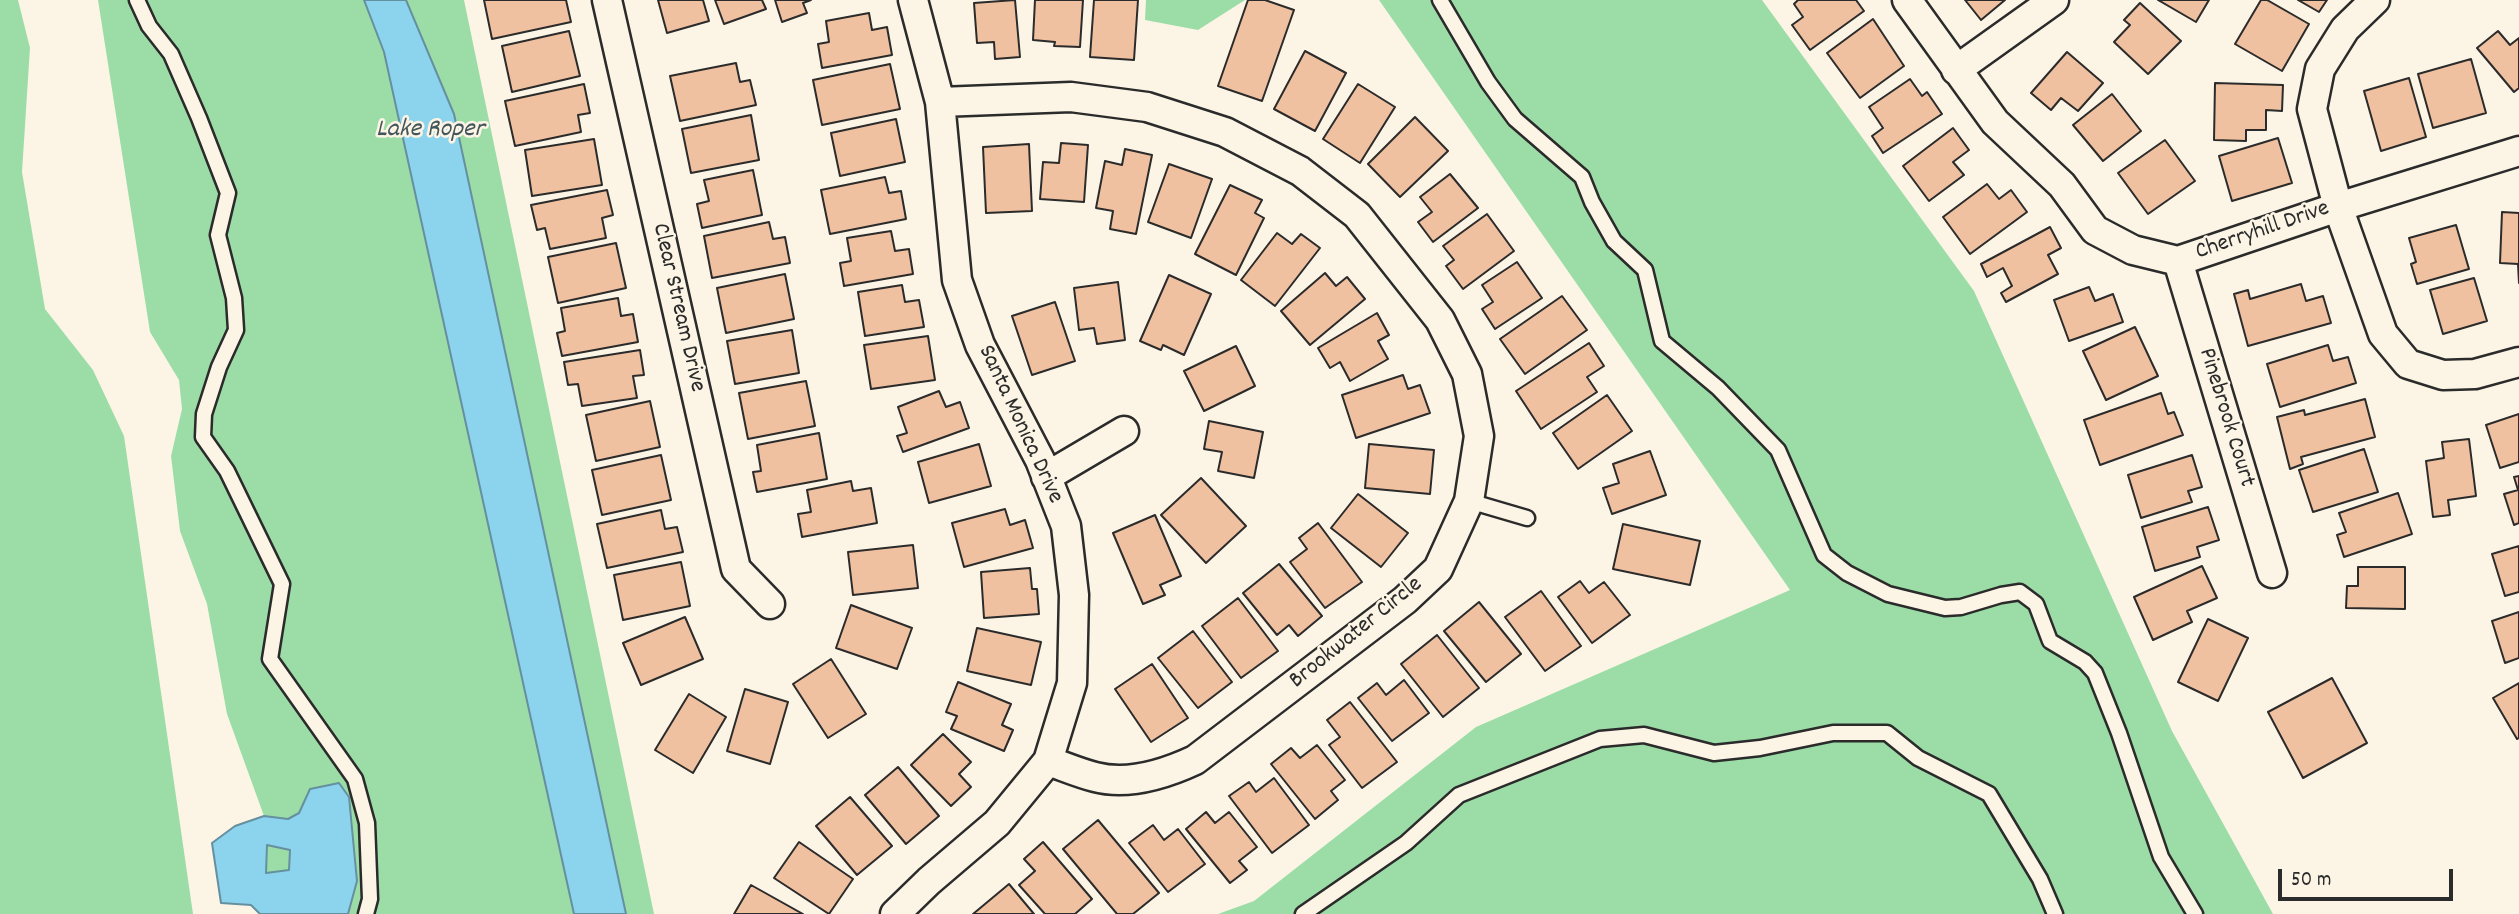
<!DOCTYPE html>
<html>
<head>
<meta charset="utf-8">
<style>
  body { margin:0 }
  #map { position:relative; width:2519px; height:914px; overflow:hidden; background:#fcf5e5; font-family:Dekko,sans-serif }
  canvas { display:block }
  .scale { position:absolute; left:2278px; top:869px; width:175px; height:32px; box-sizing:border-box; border:4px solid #2b2b2b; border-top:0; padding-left:9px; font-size:21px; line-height:24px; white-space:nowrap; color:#2b2b2b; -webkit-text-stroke:5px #fcf5e5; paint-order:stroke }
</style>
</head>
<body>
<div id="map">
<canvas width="2519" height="914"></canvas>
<div class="scale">50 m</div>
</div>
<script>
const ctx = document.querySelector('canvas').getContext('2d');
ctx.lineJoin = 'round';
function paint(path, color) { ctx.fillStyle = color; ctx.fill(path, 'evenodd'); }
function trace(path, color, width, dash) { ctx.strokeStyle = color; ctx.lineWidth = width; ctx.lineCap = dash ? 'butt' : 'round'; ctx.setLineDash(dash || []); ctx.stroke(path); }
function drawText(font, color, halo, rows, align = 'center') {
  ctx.font = font + ' Dekko,sans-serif'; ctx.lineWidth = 5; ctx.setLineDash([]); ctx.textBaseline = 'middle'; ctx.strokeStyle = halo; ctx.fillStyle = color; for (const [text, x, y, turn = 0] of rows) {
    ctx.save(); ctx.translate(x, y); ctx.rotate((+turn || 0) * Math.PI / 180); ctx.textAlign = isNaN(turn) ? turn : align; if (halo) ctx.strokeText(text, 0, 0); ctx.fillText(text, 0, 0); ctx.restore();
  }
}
const green = new Path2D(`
  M0,0h18l12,48 -8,124 23,137 48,61 31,66 69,478h-193z
  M98,0h366l190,914h-394l-9,-9 -30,-2 -9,-60 23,-17 29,-10 -37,-102 -20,-110 -27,-73 -9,-75 11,-47 -3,-29 -29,-48z
  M1146,0h99l-47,30 -53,-10z
  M1379,0h383l212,291 198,440 101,183h-1055l36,-13 222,-174 314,-137z`);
const water = new Path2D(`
  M364,0h42l48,114 172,800h-52l-190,-862z
  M339,783l10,14 8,84 -9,33h-88l-9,-9 -30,-2 -9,-60 23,-17 29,-10 24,3 11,-6 11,-24zM267,845l23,5 -1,20 -23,3z`);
const building = new Path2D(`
  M484,0h82l5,22 -79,17z
  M658,0h45l6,21 -42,12z
  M715,0h47l4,9 -42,15z
  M775,0h36l-8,3 4,10 -25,9z
  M1015,0l5,57 -25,2 -1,-17 -17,1 -3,-40z
  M1035,0h48l-3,47 -26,-1 1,-4 -22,-2z
  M1094,0h44l-4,60 -44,-3z
  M1248,0h17l29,10 -32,91 -44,-15z
  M1798,0h58l8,11 -54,39 -18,-25 11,-8 -9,-13z
  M1965,0h40l-24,20z
  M2158,0h51l-13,22z
  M2261,0h6l42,24 -27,47 -47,-27z
  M2298,0h29l-8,12z
  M2140,3l41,38 -33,33 -34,-32 16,-17 -6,-5z
  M869,13l3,17 15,-3 5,28 -70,13 -4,-24 11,-2 -3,-21z
  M1873,19l31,47 -44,32 -33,-45z
  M569,31l11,45 -68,16 -10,-46z
  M2498,31l12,14 9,-7v50l-5,4 -37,-44z
  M1305,51l41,22 -31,58 -41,-22z
  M2067,52l36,31 -25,28 -17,-13 -10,12 -20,-17z
  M2471,59l15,54 -53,15 -15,-54z
  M736,63l4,19 10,-2 6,25 -76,16 -10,-45z
  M890,64l10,45 -78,16 -9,-45z
  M2409,78l17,59 -45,14 -17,-60z
  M1910,79l12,17 5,-4 15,22 -59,39 -11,-17 11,-8 -14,-21z
  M2215,83l68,2 -1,26 -16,-1v20h-20v11l-32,-1z
  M584,84l6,29 -12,2 3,17 -66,14 -10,-45z
  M1358,84l37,23 -35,56 -37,-24z
  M2112,94l29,37 -38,30 -30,-36z
  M751,115l8,45 -68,13 -9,-44z
  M1415,117l33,34 -48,46 -32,-33z
  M896,119l9,43 -65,14 -9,-43z
  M1953,128l16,22 -16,12 11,13 -35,26 -26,-35z
  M2278,138l14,45 -60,18 -13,-45z
  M594,139l8,46 -70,11 -7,-46z
  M2165,140l30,41 -47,33 -30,-41z
  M1061,143l27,2 -4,57 -44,-3 3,-37 16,1z
  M1029,144l3,67 -46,2 -3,-66z
  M1125,149l27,6 -16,79 -26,-5 3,-18 -17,-3 9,-47 17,4z
  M1169,164l43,15 -21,59 -43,-16z
  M753,170l9,45 -60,13 -5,-24 12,-3 -5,-21z
  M1450,174l28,34 -45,34 -15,-20 14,-10 -12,-15z
  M885,177l4,16 12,-2 5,28 -76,15 -9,-44z
  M1987,184l12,15 12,-9 16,22 -57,42 -27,-37z
  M1230,185l32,15 -7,13 9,5 -28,57 -41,-21z
  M607,190l6,25 -11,3 4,20 -56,11 -5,-21 -8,2 -6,-25z
  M2502,212l17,1v70l-1,-19 -18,-1z
  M1487,214l27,37 -51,38 -17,-23 8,-6 -11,-14z
  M769,222l4,17 12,-2 5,26 -78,15 -8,-42z
  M2456,225l13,44 -52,15 -6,-20 5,-2 -7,-24z
  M2050,227l11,21 -13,7 10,19 -52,28 -5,-9 11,-7 -9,-18 -16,9 -6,-13z
  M891,231l4,20 14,-2 4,25 -69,12 -4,-23 11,-2 -4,-23z
  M1277,233l15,11 9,-10 19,14 -45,58 -34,-26z
  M616,243l10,45 -68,15 -10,-46z
  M1517,262l25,36 -47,31 -13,-20 11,-7 -11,-17z
  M1325,273l11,13 11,-9 18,22 -55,46 -29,-34z
  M785,274l9,45 -68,14 -9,-45z
  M1169,275l42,19 -27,61 -21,-10 -2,5 -21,-9z
  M2474,278l13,43 -44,13 -13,-44z
  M1118,282l7,58 -28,4 -3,-16 -15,2 -5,-42z
  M2301,284l5,17 17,-5 8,27 -83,23 -14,-52 14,-4 2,9z
  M902,285l3,17 14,-2 5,27 -59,9 -7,-44z
  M2089,287l6,14 18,-7 10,28 -54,19 -15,-41z
  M1562,296l25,34 -62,44 -25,-35z
  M618,298l3,18 12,-2 5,28 -76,14 -5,-23 8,-2 -4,-23z
  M1055,302l20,59 -43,14 -20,-59z
  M1377,313l12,22 -11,6 10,18 -38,22 -10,-19 -10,6 -12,-20z
  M2135,327l23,49 -52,24 -23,-49z
  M792,330l7,43 -64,11 -8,-43z
  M928,336l7,44 -64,9 -7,-44z
  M1589,343l15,23 -17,11 10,15 -56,37 -25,-38z
  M2328,345l5,16 15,-4 8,26 -76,24 -13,-43z
  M1236,346l19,40 -51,25 -20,-40z
  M640,350l4,25 -11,1 4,22 -55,8 -4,-22 -10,1 -4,-23z
  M1403,375l5,14 12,-4 10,28 -74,25 -14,-43z
  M806,381l9,45 -67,13 -9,-46z
  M939,391l7,16 14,-5 9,26 -66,24 -6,-16 10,-3 -9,-26z
  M2161,393l7,21 6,-2 9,23 -83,30 -16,-45z
  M1607,395l25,36 -54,38 -25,-36z
  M2365,399l10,38 -74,20 2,7 -13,5 -13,-52 27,-7 1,5z
  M650,401l10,46 -64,14 -10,-46z
  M2519,414v48l-19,6 -14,-43z
  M1209,421l54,11 -9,46 -36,-7 4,-19 -18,-3z
  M819,433l8,46 -70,13 -4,-20 8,-1 -4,-26z
  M2469,439l7,57 -28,4 2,15 -17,2 -7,-56 18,-3 -2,-16z
  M979,444l12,42 -62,17 -11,-41z
  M1369,444l65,6 -4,44 -65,-6z
  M2364,449l14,43 -65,20 -14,-42z
  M1650,451l16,44 -54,19 -9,-26 16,-5 -6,-19z
  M661,455l10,45 -69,15 -10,-45z
  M2192,455l10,32 -14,4 4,11 -51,16 -13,-43z
  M2519,476v47l-5,2 -10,-31 14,-4 -4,-13z
  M1201,478l45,48 -40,37 -45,-48z
  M851,481l2,10 18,-3 6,35 -75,14 -4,-23 13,-2 -4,-22z
  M2398,493l14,41 -68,23 -7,-22 9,-3 -7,-19z
  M1358,494l50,39 -27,34 -50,-39z
  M2208,507l11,33 -22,7 3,10 -45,14 -13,-44z
  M1005,509l5,16 15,-5 8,28 -69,19 -12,-44z
  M661,510l4,19 12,-2 6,25 -76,16 -10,-44z
  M1155,515l26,61 -21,9 5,10 -22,9 -30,-71z
  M1318,523l44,59 -37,26 -35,-46 17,-13 -8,-11z
  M1623,524l77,17 -10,44 -77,-16z
  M913,545l5,43 -65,7 -5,-43z
  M2519,546v46l-14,4 -13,-42z
  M681,562l9,44 -67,14 -9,-45z
  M1279,564l43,52 -24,20 -9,-11 -12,10 -34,-42z
  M2202,566l15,32 -30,13 5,11 -39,18 -19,-43z
  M2358,567h47v42l-59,-1 1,-22h11z
  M1030,568l2,21h5l2,25 -55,4 -3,-46z
  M1580,581l9,12 15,-11 26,33 -38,28 -34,-46z
  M1541,591l40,55 -36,25 -40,-54z
  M1238,598l40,53 -37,27 -39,-52z
  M1479,602l42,52 -35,28 -42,-51z
  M851,605l61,23 -15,41 -61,-21z
  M2519,612v46l-14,5 -13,-42z
  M685,617l18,42 -62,26 -18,-42z
  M2208,619l40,19 -30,63 -40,-19z
  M977,628l64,14 -10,43 -64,-14z
  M1193,631l39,51 -34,26 -40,-50z
  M1437,635l42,53 -36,29 -42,-53z
  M831,659l35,55 -38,24 -35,-54z
  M1152,664l36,54 -37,24 -36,-53z
  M2332,678l35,65 -64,35 -35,-66z
  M1404,680l25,33 -37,28 -34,-43 19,-15 9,12z
  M958,682l53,22 -9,21 11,5 -9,21 -53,-22 6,-13 -11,-4z
  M2519,683v55l-2,1 -24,-41z
  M745,689l43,13 -18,62 -43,-13z
  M689,694l37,23 -33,56 -38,-23z
  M1350,702l47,60 -35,26 -33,-43 11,-8 -13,-17z
  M943,734l28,28 -12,12 12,13 -20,19 -40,-41z
  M1317,745l28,35 -14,11 7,9 -23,19 -44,-55 20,-16 9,10z
  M898,767l41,49 -33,28 -41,-49z
  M1274,778l35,47 -37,28 -43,-57 20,-14 7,10z
  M850,797l42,49 -35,29 -41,-49z
  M1206,812l9,11 14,-11 28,35 -18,14 8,9 -17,13 -44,-54z
  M1098,820l61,73 -26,21h-16l-54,-65z
  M1153,825l11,15 14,-11 27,35 -37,28 -39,-49z
  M799,842l54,37 -24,35 -55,-36z
  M1043,842l49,57 -17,15h-30l-26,-29 16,-14 -11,-12z
  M1009,884l25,30h-61z
  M751,885l52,29h-69z`);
const lane = new Path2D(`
  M137,0l12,26 22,28 28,64 29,75 -10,42 16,63 2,32 -17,37 -15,47 -1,23 24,34 55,113 -12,75 85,120 12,44 3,76 -4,15
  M1440,0l48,82 27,37 67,58 10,25 22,39 31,29 17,71 56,47 60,62 46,105 23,18 41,21 57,14 16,-1 40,-12 19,-3 16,12 14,37 35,21 10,11 24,60 42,124 34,57
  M1469,501l58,17
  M1303,914l103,-71 53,-48 141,-56 44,-4 70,18 46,-5 73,-15h54l31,25 71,36 51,85 15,35`);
const street = new Path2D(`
  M607,0l129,569 34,35
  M1907,0l88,122 67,63 33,45 38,20 45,11 160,-54 181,-56
  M2375,0l-30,29 -25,40 -8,40 26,98 45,127 25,30 35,11 32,-1 44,-12
  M1956,70l98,-70
  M940,102l131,-5 76,10 78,25 75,39 57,44 83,105 27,54 12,62 -10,65 -31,68 -33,31 -210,160c-30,14 -66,26 -100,17 -16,-4 -32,-11 -47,-16
  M2178,261l94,312
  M1046,477l78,-46
  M895,914l34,-33 68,-58 51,-62 24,-78 2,-88 -8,-69 -26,-66 -60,-115 -23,-65 -17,-178 -27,-102`);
const streetNames = [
  ["Cherryhill Drive",2263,232,-19],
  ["Clear Stream Drive",677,308,77],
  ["Pinebrook Court",2225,418,73],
  ["Santa Monica Drive",1019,425,65],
  ["Brookwater Circle",1357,634,-39]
];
const waterNames = [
  ["Lake Roper",430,131]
];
paint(green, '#9cdda7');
paint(water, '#8cd3ed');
trace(water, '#65909f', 2);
paint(building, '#f0c1a0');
trace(building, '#2b2b2b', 2);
trace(lane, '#2b2b2b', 19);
trace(street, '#2b2b2b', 33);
trace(lane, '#fcf5e5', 14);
trace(street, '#fcf5e5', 28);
drawText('24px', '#2b2b2b', '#fcf5e5', streetNames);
drawText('italic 26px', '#43555c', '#fcf5e5', waterNames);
</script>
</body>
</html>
